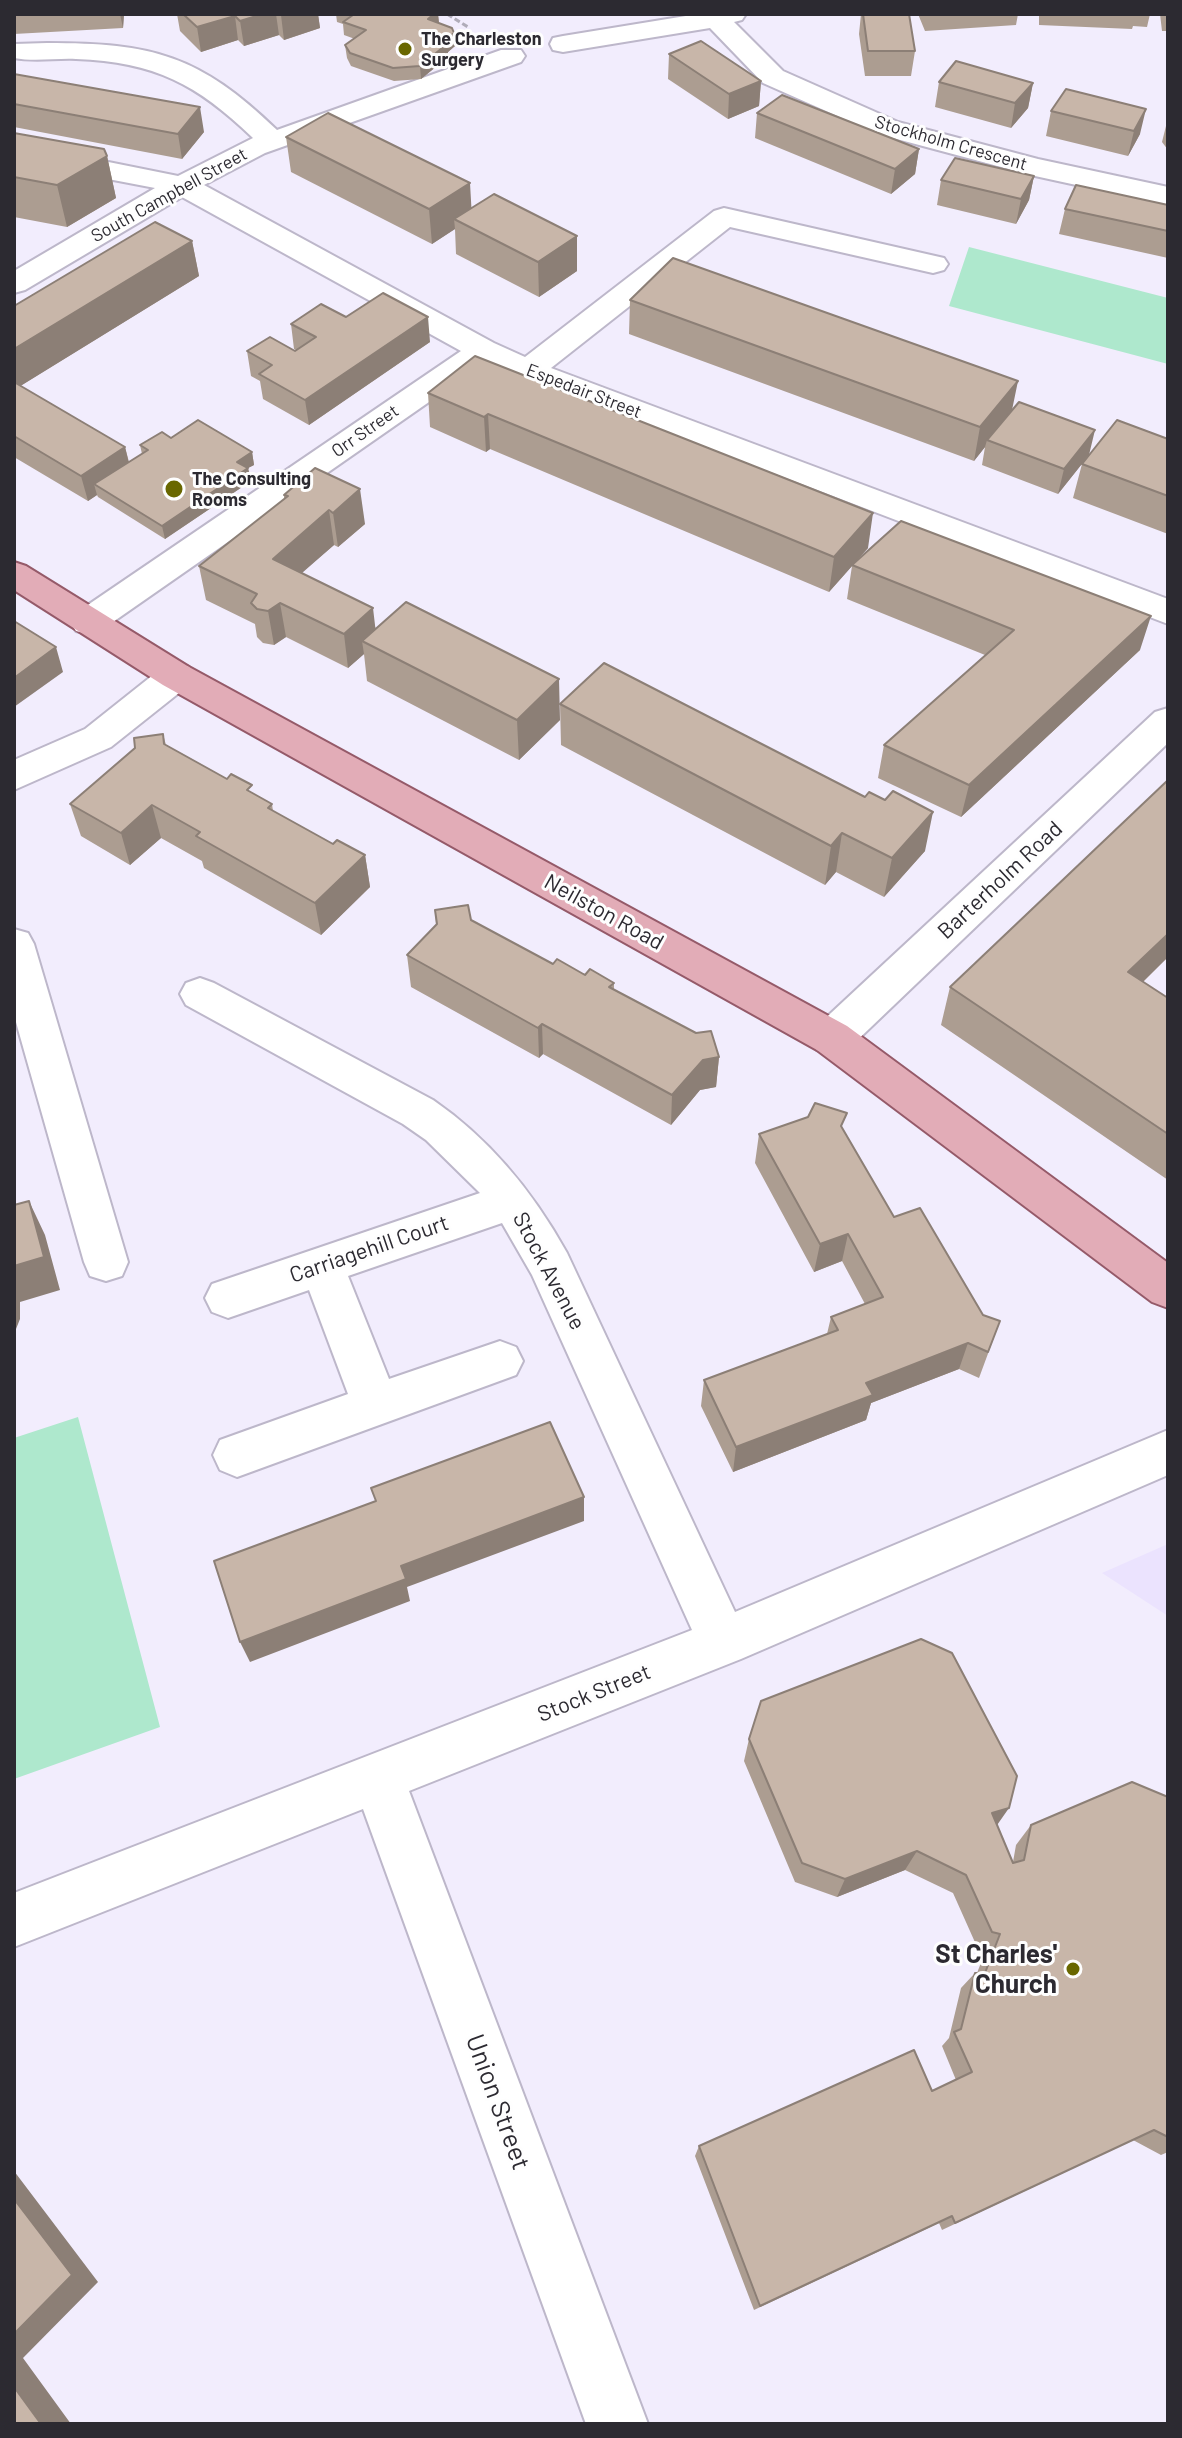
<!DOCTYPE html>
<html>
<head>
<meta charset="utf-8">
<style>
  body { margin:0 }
  #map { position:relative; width:1182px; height:2438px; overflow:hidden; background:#f2edfd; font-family:Barlow,sans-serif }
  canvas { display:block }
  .frame { position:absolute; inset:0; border:16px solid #2c2a31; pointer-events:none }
</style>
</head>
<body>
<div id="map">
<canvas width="1182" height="2438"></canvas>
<div class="frame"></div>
</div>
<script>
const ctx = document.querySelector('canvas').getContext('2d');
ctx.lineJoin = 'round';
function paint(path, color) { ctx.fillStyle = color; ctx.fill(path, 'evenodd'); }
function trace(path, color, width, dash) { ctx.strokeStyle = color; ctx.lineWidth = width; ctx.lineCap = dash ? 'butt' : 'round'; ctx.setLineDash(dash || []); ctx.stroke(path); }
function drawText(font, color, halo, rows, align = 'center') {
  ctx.font = font + ' Barlow,sans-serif'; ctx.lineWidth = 6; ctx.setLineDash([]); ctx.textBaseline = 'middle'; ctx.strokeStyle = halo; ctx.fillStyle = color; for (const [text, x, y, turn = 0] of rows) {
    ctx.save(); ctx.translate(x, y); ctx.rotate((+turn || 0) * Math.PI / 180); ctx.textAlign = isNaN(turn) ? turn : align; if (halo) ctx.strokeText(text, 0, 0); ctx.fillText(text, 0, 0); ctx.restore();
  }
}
const built = new Path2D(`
  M1168,1544v72l-66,-43z`);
const green = new Path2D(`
  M969,247l199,51v66l-219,-58z
  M78,1417l82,310 -146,52v-341z`);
const path = new Path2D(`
  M447,14l21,13`);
const minor = new Path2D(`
  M698,14h48l-4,6 -8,2 49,49 115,51 140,37 130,28v18l-133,-29 -157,-42 -115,-51 -53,-55 -147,24 -10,-2 -3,-6 3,-6 10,-2z
  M47,43c106,0 152,12 230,87l224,-80h20l4,6 -4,6 -256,91 -61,32 290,158 31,14 189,-146 10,-3 220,50 4,6 -4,6 -11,3 -203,-46 -179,141 617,231v25l-683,-261 -385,268 -12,3 -12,-3 -6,-9 6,-9 385,-262 -279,-154 -157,93 -11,3v-22l141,-83 -141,-27v-18l164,33 75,-38c-56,-54 -98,-76 -177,-79 -20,-1 -42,3 -62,-1v-14z
  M176,663l13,4 5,9 -5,9 -78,62 -97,43v-30l71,-31 78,-62z
  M1168,708v35l-321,307 -15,4 -15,-4 -6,-12 6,-12 338,-314z
  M14,929l14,4 6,11 94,318 -6,14 -16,5 -16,-5 -6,-14 -70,-247z
  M200,978l14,5 219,117c58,40 100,92 134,153l168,359 433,-182v45l-427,184 -332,132 239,633h-62l-223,-615 -349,138v-54l678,-263 -160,-355 -30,-52 -154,53 41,103 111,-38 16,6 7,14 -7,14 -279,102 -17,-7 -7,-15 7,-15 128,-46 -39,-104 -81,28 -16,-6 -7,-14 7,-14 268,-91 -54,-53 -23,-16 -217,-119 -6,-11 6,-11z`);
const major = new Path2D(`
  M14,562l12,4 163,101 658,359 321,237v45l-16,-6 -335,-252 -654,-365 -149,-95z`);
const wall = new Path2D(`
  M14,14h110l-1,14 -109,6z
  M177,14h141l2,14 -36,12 -5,-5 -35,11 -6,-6 -37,12 -21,-21z
  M336,14h102l1,9 16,23 -7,6v5l-27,22 -27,2 -43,-15 -4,-8 -2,-13 10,-6 -11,-4 -1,-11 -6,-2z
  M861,14h48l6,37 -4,25h-46l-6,-42z
  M918,14h100l-2,11 -91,6z
  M1039,14h111l-3,13 -14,-1 -1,3 -93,-4z
  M1160,14h8v17h-6z
  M669,54l92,27 -2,25 -31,13 -60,-40z
  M14,74l190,58 -22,27 -168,-32z
  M939,82l94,1 -5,25 -17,20 -76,-21z
  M1066,89l74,45 -12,22 -82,-20 5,-25z
  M757,113l162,36 -4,25 -24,20 -136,-56z
  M1168,118v32l-6,-8z
  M14,133l93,23 9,42 -49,29 -53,-10z
  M286,137l186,71 105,63 -38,26 -83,-43 -1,-25 -23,15 -141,-72z
  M1034,176l-5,24 -13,24 -79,-19 4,-25z
  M1168,205v53l-109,-24 6,-25z
  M192,241l7,35 -179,110 105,61 4,15 13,-8 -2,-9 31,-7 81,14 2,13 -6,3 3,13 -86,58 -67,-42 -1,-2 -9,6 -74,-44v-151z
  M630,300l382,110 77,45 -31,39 -76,-29 3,-18 -11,14 -345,-127z
  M346,317l84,25 -121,83 -46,-26 -3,-18 -9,-5 -4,-25h48l1,-1 -2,-1 -3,-25z
  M428,393l440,155 -15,16 287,86 -179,167 -83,-39 6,-33 101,-90 -138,-56 5,-33 -23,26 -339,-143 -4,3 -56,-25z
  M1168,439v95l-95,-36 9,-34z
  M284,495l81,29 -27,23 -4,-2 -33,28 75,55 184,92 -41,40 -152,-79 -3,-27 -16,14 -62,-31 -12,8 -11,-2 -6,-6 -2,-13 -49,-24 -7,-34 85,-67z
  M560,704l365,147 -41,46 -48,-25 -11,13 -264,-140z
  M163,734l3,11 106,59 1,7 60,33 32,11 5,32 -49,48 -117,-67 -2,-7 -41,-23 -31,27 -49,-29 -11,-32z
  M1168,780v177l-25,25 25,16v182l-227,-155 9,-38z
  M435,910l36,10 82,44 61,19v7l105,67 -3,30 -16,3 -29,35 -128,-71 -4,4 -128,-71 -4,-32 29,-30z
  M843,1130l51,87 89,98 17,6 -21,57 -20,-9 -88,34 -5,17 -133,52 -32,-66 3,-26 123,-46 4,-17 34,-13 -23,-43 -28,11 -59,-109 4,-29z
  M749,1739l248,86 16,37 3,-17 15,-20 137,-28v355l-7,3 -28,-15 -191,90 -3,-7 -185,87 -59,-154 4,-10 233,-55 24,-11 -14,-34 7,-8 12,-50 14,-15h2l9,-23 -8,-1 -25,-56 -48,-23 -68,27 -42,-15 -51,-121z`);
const shadedWall = new Path2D(`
  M120,14h4l-1,14z
  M263,14h13l3,21 -35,11 -4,-25z
  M284,14h34l2,14 -36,12 -3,-25z
  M434,14h4l1,10 -11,-5z
  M235,16l3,24 -37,12 -4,-25z
  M454,33l1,13 -7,6v5l-27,22 -1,-13z
  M761,81l-2,25 -31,13 1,-25z
  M1033,83l-5,25 -17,20 4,-25z
  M200,107l4,25 -22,27 -4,-25z
  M1146,109l-6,25 -12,22 6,-25z
  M919,149l-4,25 -24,20 4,-25z
  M107,156l9,42 -49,29 -10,-42z
  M1034,176l-5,24 -13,24 5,-25z
  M470,183l2,35 -18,1 1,10 -23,15 -3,-35z
  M577,236v35l-38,26 -1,-35z
  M192,241l7,35 -185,114v-41z
  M428,317l2,25 -121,83 -4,-25z
  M1018,381l-7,34 -24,25 -2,7 -11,14 6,-34z
  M488,414l2,35 -4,3 -2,-35z
  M1095,430l-6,25 -31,39 6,-25z
  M125,447l6,25 -37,12 3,11 -9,6 -7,-25z
  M252,452l2,13 -6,3 3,13 -86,58 -3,-13 75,-64z
  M360,489l5,35 -27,23 -5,-34z
  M329,510l5,35 -56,49 -5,-35z
  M873,513l-5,35 -39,44 5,-35z
  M280,603l6,34 -12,8 -6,-34z
  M373,608l4,34 -15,-1 2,13 -16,14 -4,-34z
  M1151,616l-11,34 -179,167 8,-32z
  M56,647l7,25 -49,35v-29z
  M559,679l1,41 -41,40 -2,-40z
  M152,805l9,33 -31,27 -9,-32z
  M933,812l-8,39 -41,46 8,-39z
  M842,833l-6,39 -11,13 6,-39z
  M365,855l5,32 -49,48 -6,-32z
  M1168,934v23l-54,53 14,-38z
  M542,1024l1,30 -4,4 -1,-30z
  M719,1057l-3,30 -16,3 -29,35 1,-30 31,-35z
  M29,1201l16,34 15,55 -40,12v17l-6,15v-68z
  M848,1234l-6,27 -28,11 6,-28z
  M968,1343l-9,26 -88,34 -5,17 -133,52 3,-25 130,-64z
  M584,1497v24l-177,66 3,14 -160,61 -10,-20 161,-76z
  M1009,1808l-14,20 -3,-15z
  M917,1851l-12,19 -68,27 8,-18z
  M14,2171l84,111 -75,76 48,66h-30l-27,-37z`);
const building = new Path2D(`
  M183,14h80l-23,7 -5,-5 -38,11z
  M350,14h84l-6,5 24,9 2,5 -8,7 1,4 -27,22 -27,2 -43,-15 -5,-8 21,-15 -23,-8 10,-7z
  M863,14h46l6,37h-47z
  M701,41l60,40 -32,13 -60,-40z
  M956,61l77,22 -18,20 -76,-21z
  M14,74l186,33 -22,27 -164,-30z
  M1066,89l80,20 -12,22 -83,-20z
  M782,95l137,54 -24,20 -138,-56z
  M328,113l142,70 -41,26 -143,-72z
  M14,133l90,16 3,7 -50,29 -43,-8z
  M955,158l79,18 -13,23 -80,-19z
  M1076,185l92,20v26l-103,-22z
  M494,194l83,42 -39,26 -84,-43z
  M155,222l37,19 -178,108v-43z
  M673,258l345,123 -38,46 -350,-127z
  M383,293l45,24 -123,83 -46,-26 13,-9 -25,-14 23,-14 25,14 21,-14 -25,-13 30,-20 25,13z
  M475,356l398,157 -39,44 -346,-143 -4,3 -56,-24z
  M14,382l111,65 -44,29 -67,-40z
  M1019,402l76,28 -31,39 -77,-29z
  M198,420l54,32 -15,10 11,6 -86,58 -68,-42 54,-34 -8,-5 22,-13 9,6z
  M1117,420l51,19v57l-86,-32z
  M315,468l45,21 -27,24 -4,-3 -56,49 100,49 -29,26 -64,-31 -12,8 -11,-2 -6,-6 6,-9 -58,-28 89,-70 -4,-1z
  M901,521l250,95 -182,169 -85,-40 130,-115 -162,-65z
  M406,602l153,77 -42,41 -155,-79z
  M14,621l42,26 -42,31z
  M604,663l261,134 4,-5 16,8 8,-9 40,21 -41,46 -50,-25 -11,13 -271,-142z
  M163,734l1,10 63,35 4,-5 21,11 -5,5 25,14 -4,4 65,36 4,-4 28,15 -50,48 -119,-67 4,-4 -48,-27 -31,28 -51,-29 65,-56 -1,-10z
  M1168,780v154l-40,38 40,26v136l-218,-147z
  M468,905l3,15 82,44 4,-5 28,16 5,-6 24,14 -5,4 87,46 15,-2 8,26 -16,3 -31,35 -130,-71 -4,4 -131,-73 30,-31 -2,-14z
  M815,1103l32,10 -6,13 53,91 26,-9 63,107 17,6 -12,31 -20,-9 -102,40 7,12 -137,52 -32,-67 134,-50 -7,-13 52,-20 -35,-63 -28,10 -61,-110 49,-17z
  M29,1201l15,56 -30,9v-61z
  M550,1422l34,75 -183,69 5,13 -166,63 -26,-81 162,-60 -5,-13z
  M921,1639l31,14 65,123 -8,32 -17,5 21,50 11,-3 7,-35 101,-43 36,15v340l-14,-7 -199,93 -3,-7 -192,90 -61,-160 215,-96 18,41 40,-19 -18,-40 7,-3 14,-56h10l15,-39 -8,-2 -26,-57 -49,-24 -72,28 -43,-16 -53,-124 12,-38z
  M14,2199l58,76 -58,59z
  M14,2387l27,37h-27z`);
const markers = [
  [405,49,8,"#696700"],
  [174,489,10,"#696700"],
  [1073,1969,8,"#696700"]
];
const farPoinames = [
  ["The Charleston",421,39],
  ["Surgery",421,60],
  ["The Consulting",192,479],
  ["Rooms",192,500]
];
const farStreetnames = [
  ["Stockholm Crescent",951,143,16],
  ["South Campbell Street",169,195,-29],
  ["Espedair Street",584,391,21],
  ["Orr Street",365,431,-35]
];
const streetNames = [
  ["Barterholm Road",1000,880,-43],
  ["Neilston Road",604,912,29],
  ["Carriagehill Court",369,1249,-19],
  ["Stock Avenue",549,1271,62],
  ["Stock Street",594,1693,-22]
];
const nearPoinames = [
  ["St Charles'",1057,1954],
  ["Church",1057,1984]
];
const nearStreetnames = [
  ["Union Street",498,2102,70]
];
paint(built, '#ebe3fe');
paint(green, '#aee8cd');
trace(minor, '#bdb7ca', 4);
trace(major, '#955a69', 4);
trace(path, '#b0acb9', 3, [6, 3]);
paint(minor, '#fff');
paint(major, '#e2acb7');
paint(wall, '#ac9d91');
paint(shadedWall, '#8c7f76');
paint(building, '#c8b6a9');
trace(building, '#8c7f76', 2);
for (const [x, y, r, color] of markers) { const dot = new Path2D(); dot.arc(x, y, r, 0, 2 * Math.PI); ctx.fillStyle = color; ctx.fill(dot); trace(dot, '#fefefe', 3); }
drawText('bold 18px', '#2c2a31', '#fefefe', farPoinames, 'left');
drawText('18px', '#2c2a31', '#fefefe', farStreetnames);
drawText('22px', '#2c2a31', '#fefefe', streetNames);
drawText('bold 26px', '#2c2a31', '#fefefe', nearPoinames, 'right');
drawText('26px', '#2c2a31', '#fefefe', nearStreetnames);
</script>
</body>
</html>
